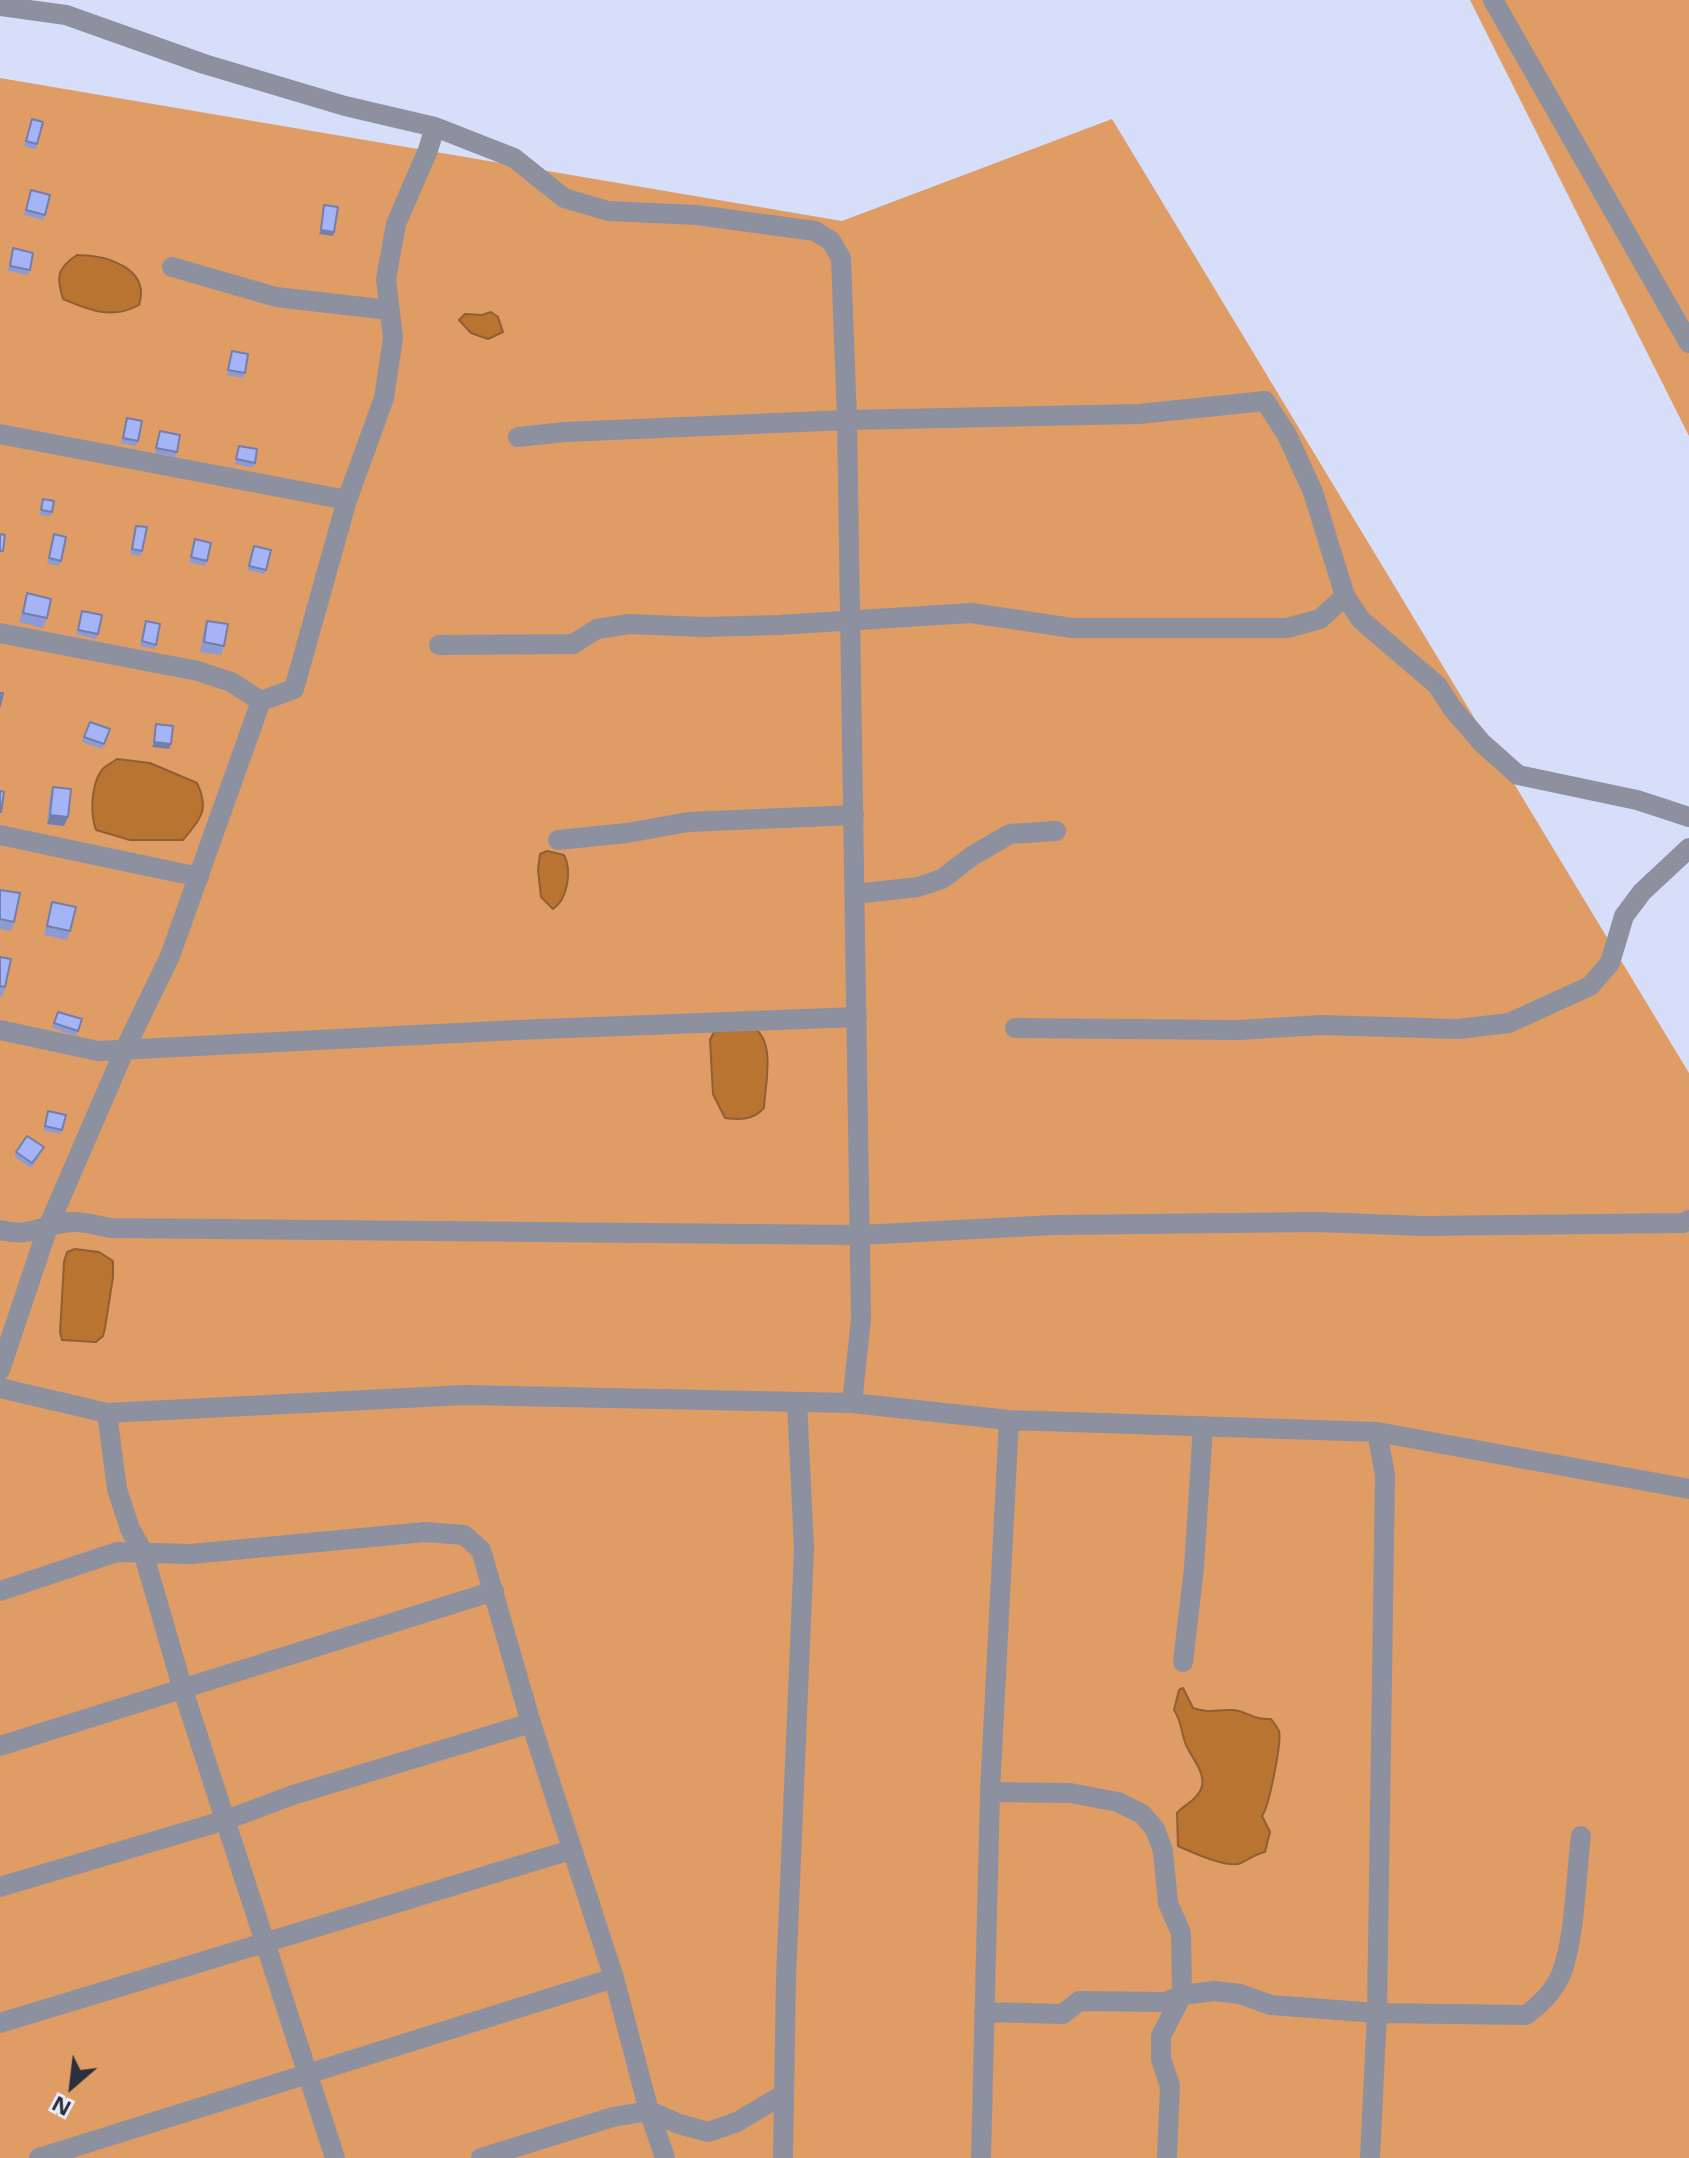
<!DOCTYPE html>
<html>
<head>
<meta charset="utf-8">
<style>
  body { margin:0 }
  #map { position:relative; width:1689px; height:2158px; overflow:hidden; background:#d6defa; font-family:"Open Sans",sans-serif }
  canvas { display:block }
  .north { position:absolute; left:32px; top:2046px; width:80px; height:80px; -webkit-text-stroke:6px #e7ebfa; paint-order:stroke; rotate:208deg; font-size:22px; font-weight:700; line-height:32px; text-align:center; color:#2c2f3d }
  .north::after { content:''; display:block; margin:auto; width:28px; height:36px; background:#2c2f3d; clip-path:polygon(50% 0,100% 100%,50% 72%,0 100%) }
</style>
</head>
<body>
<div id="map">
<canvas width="1689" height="2158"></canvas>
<div class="north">N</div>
</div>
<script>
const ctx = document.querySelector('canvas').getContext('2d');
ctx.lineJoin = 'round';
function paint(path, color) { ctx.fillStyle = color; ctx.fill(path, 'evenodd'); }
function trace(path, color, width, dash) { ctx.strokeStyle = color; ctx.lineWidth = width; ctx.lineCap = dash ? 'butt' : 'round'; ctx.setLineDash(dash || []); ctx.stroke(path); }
const green = new Path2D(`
  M1470,0h219v436z
  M0,78l842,143 270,-102 577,954v1085h-1689z`);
const water = new Path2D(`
  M77,255c29,0 74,13 62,50 -27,15 -50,5 -76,-6 -7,-22 -6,-31 14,-44z
  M491,312l7,5 5,15 -15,7 -17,-6 -12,-13 6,-6 17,1z
  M117,759l33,4 47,20c13,28 4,34 -14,57h-53l-34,-10c-6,-16 -5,-44 5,-59 3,-5 11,-8 16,-12z
  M547,851l17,4c8,15 4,44 -11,54l-12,-12 -3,-27 2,-16z
  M754,1028c22,14 11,58 10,80 -11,12 -24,12 -39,10l-12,-24 -3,-54 4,-8z
  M75,1249l24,3 14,9v16l-8,51 -2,8 -7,6 -34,-2 -2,-8 4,-70 3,-10z
  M1183,1688l10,20c19,6 23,1 40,2 16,2 20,10 38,9 3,4 6,8 8,12 3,10 -10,76 -17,85l8,16 -5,20c-10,2 -15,7 -24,11 -13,6 -50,-11 -63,-17l-1,-33c8,-9 22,-14 25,-27 3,-14 -10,-28 -16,-41 -5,-12 -4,-23 -12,-35l5,-20z`);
const minor = new Path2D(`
  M1493,0l196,343
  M0,6l66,9 138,49 141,42 90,21 79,31 50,40 44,13 89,4 118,16 16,10 10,17 6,162 14,899 -9,84
  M172,267l104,30 113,13
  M0,434l347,66
  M518,437l47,-5 282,-12 292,-6 126,-13 22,34 26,57 32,104 16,24 77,66 14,22 30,35 36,32 119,25 52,17
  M0,633l198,38 33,11 30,19
  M439,645l134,-1 24,-15 32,-5 75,3 74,-2 193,-12 101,15h215l33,-9 25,-23
  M0,835l199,42
  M558,840l69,-7 61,-11 166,-7
  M855,894l63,-7 24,-8 30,-23 38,-22 46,-3
  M1015,1028l224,2 82,-5 137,4 51,-6 81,-37 20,-23 14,-47 18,-24 47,-44
  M0,1030l98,21 419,-21 340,-13
  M0,1230c32,7 36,-3 64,-7 15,-3 31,2 46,5l750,7 194,-10 263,-3 106,4 260,-3 6,-3
  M0,1370l48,-143 77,-178 45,-93 91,-255 33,-12 53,-189 37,-102 9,-60 -7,-59 10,-55 32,-74 7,-23
  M0,1388l107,25 358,-18 387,8 157,17 368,12 312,57
  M107,1413l10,76 13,40 13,23 40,138 152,468
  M0,1591l117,-39 74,2 234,-22 39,3 17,15 50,173 83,255 35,133 16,47
  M1183,1662l11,-94 9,-142
  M0,1746l494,-155
  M990,1792l80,1 48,9 24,12 13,15 8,22 5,52 13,30 1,62 -21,41v23l9,27 -3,72
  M0,1887l226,-67 67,-25 238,-72
  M984,2012l79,2 16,-13 87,1 16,-7 32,-4 26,3 31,11 106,8 149,2c15,-11 29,-25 36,-43 13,-35 14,-97 19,-136
  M0,2023l571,-173
  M39,2158l575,-180
  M481,2158l132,-41 36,-6 30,13 29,8 29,-10 47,-28
  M783,2158l3,-181 18,-428 -7,-147
  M981,2158l9,-366 19,-372
  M1370,2158l7,-145 8,-538 -8,-43`);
const wall = new Path2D(`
  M32,119l5,25 -2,5 -11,-3z
  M31,190l19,5 -7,25 -19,-5z
  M13,248l17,22 -2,5 -20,-4z
  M232,351l13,22 -2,5 -16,-3z
  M127,418l11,23 -2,5 -15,-3z
  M160,431l17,21 -2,5 -20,-4z
  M239,446l16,17 -2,5 -18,-4z
  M43,499l9,13 -2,4 -10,-1z
  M136,526l6,25 -1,5 -11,-2z
  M54,534l7,27 -2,5 -12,-3z
  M194,544l13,17 -2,5 -16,-4z
  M252,550l14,20 -2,4 -17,-4z
  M27,593l20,25 -4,10 -24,-6z
  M82,611l16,23 -2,5 -20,-5z
  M207,621l17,25 -3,9 -21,-3 4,-22z
  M145,625l11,20 -2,4 -14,-3z
  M90,722l20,7 -8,20 -20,-7z
  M53,787l11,39 -17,-2 3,-28z
  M0,890l14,32 -3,9 -11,-2z
  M52,902l18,29 -3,9 -23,-5z
  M0,957l5,30 -3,10 -2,-1z
  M58,1012l24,7 -6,17 -24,-8z
  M46,1116l16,14 -2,4 -17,-4z
  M44,1147l-2,5 -11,16 -16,-11 1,-5z`);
const shadedWall = new Path2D(`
  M321,230l13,2 -1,4 -14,-2z
  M154,742l17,2 -2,5 -17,-2z
  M50,815l18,2 -4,9 -17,-2z`);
const building = new Path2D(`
  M32,119l11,3 -6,22 -11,-3z
  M31,190l19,5 -5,20 -19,-5z
  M324,205l14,2 -4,25 -13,-2z
  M13,248l20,5 -3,17 -20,-4z
  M232,351l16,3 -3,19 -17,-3z
  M127,418l15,3 -4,20 -15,-3z
  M160,431l20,4 -3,17 -21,-4z
  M239,446l18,3 -2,14 -19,-4z
  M43,499l11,2 -2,11 -11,-2z
  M136,526l11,1 -5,24 -10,-2z
  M0,534l5,1 -2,16h-3z
  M54,534l12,3 -5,24 -12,-3z
  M195,539l16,4 -4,18 -16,-4z
  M254,546l17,4 -5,20 -17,-4z
  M27,593l24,6 -4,19 -24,-5z
  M82,611l20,4 -4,19 -20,-4z
  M146,621l14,3 -4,21 -14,-4z
  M207,621l21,3 -4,22 -20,-4z
  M0,693h3l-3,13z
  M90,722l20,7 -6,15 -20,-7z
  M156,724l17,2 -2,18 -17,-2z
  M53,787l18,2 -3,28 -18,-2z
  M0,791l4,1 -3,20 -1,-1z
  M0,890l20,3 -6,29 -14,-3z
  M52,902l24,5 -6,24 -23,-5z
  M0,957l11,2 -6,28 -5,-1z
  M58,1012l24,7 -4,12 -24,-8z
  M48,1111l18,4 -4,15 -17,-4z
  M27,1136l17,11 -12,16 -16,-11z`);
paint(green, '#df9d65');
paint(water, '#ba7431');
trace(water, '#8f5f35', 2);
trace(minor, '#8c909f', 20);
paint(wall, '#8d9bd4');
paint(shadedWall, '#737eac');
paint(building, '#a4b4f6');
trace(building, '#737eac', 2);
</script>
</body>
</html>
